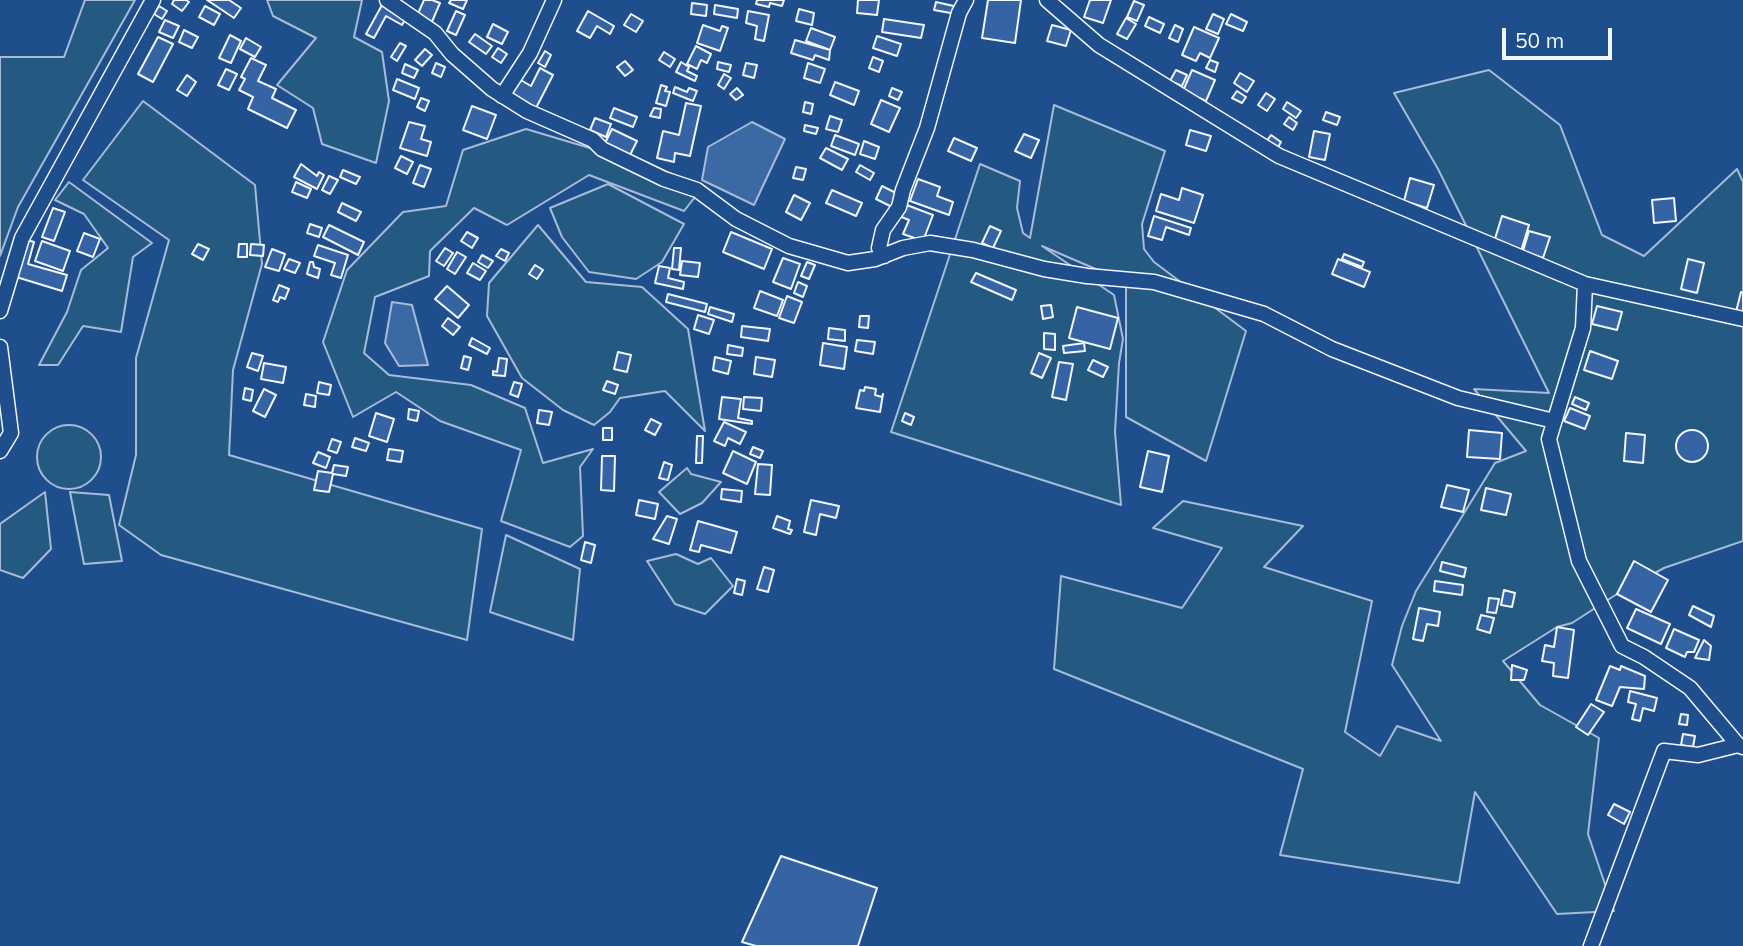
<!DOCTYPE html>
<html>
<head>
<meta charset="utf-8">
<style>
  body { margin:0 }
  #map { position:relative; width:1743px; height:946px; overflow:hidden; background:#1f4e8c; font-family:Mulish,sans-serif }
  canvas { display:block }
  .scale { position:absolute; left:1502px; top:28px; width:110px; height:32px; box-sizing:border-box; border:4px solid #f2f6ff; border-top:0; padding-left:9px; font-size:21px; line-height:24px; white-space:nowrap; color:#f2f6ff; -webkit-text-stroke:5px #1f4e8c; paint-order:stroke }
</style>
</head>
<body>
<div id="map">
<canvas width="1743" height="946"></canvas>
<div class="scale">50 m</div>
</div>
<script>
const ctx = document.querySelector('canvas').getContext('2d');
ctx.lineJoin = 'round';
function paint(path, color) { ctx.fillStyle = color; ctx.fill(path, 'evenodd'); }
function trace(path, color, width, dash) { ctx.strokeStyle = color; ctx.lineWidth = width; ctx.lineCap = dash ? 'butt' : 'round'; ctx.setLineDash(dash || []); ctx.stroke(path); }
const green = new Path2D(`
  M85,0h50l-117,207 -18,49v-199h64z
  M267,0h95l-8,37 28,15 7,49 -13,62 -54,-19 -9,-36 -36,-23 39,-47 -43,-22z
  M1489,70l71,55 42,110 42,21 93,-87 6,13v359l-79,27 -47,26 -45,29 -15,4 -54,34 37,44 59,33 -11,96 26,77 -57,3 -82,-122 -16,91 -179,-28 23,-86 -249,-100 7,-93 121,32 40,-60 -69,-20 30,-27 120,25 -39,41 108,34 -27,131 35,24 17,-30 44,15 -49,-76 10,-39 14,-35 79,-128 31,-12 -52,-62 75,4 -111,-224 -44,-76z
  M143,101l112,84 7,79 -29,106 -4,85 253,74 -15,111 -306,-85 -42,-30 17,-70v-97l33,-118 -86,-60z
  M1054,105l111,46 -23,73 2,25 10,13 92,69 -40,130 -80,-44v-135l-84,-36 72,49 9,44 -4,24 -4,69 6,73 -230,-73 89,-268 40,17 -3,27 6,25 7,5z
  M526,129l84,25 85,43 -11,14 -95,-36 -82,50 -33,-17 -44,43 -1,25 -54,21 -11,56 25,22 82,10 54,23 18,55 50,-14 -13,18 3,69 -13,11 -69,-26 20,-71 -81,-29 -44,-29 -43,25 -30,-75 24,-72 56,-58 43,-6 17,-56z
  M69,182l83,61 -19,14 -12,75 -38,-6 -25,39h-19l28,-53 14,-42 27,-22 -24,-34 -29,-14z
  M608,184l76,40 -22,38 -26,17 -47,-7 -27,-35 -12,-29z
  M538,225l48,57 56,5 46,42 17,102 -40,-40 -45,7 -10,14 -16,13 -31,-15 -41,-32 -35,-62 2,-33z
  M37 457a32 32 0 1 1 64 0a32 32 0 1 1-64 0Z
  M687,468l4,6 30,8 -19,21 -22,11 -21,-22z
  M45,492l6,57 -28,29 -23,-8v-46z
  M70,492l39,3 13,66 -38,3z
  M506,535l74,34 -7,71 -83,-28z
  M676,554l22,10 13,-6 22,28 -28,28 -30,-10 -28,-43z`);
const water = new Path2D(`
  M752,122l33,17 -31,66 -52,-25 6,-33z
  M392,302l20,3 16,60 -29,1 -14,-23z`);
const building = new Path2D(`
  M174,0h12l3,2 -7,9 -10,-7z
  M207,0h22l12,8 -7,10z
  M424,0h8l8,3 -9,21 -15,-6z
  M451,0h16l-4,9 -14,-6z
  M757,0h27l-2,6 -12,-3 -1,4 -13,-3z
  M858,0h21l-2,15 -20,-2z
  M988,0h33l-6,43 -33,-5z
  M1090,0h21l-8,23 -19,-6z
  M1134,1l10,4 -7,16 -10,-4z
  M936,2l22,5 -2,7 -22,-4z
  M692,3l15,2 -1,11 -15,-2z
  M382,5l24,13 -4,7 -16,-9 -12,22 -8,-4z
  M715,5l23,4 -1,9 -23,-4z
  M159,6l8,5 -5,8 -8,-5z
  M205,6l15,8 -6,11 -15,-8z
  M799,9l15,4 -2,12 -16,-4z
  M456,11l9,4 -9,20 -9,-4z
  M588,11l26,15 -4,8 -13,-8 -7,12 -13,-7z
  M748,11l21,4 -5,26 -9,-2 2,-13 -11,-3z
  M631,14l12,7 -7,11 -12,-7z
  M1213,14l11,5 -6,15 -12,-5z
  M1231,14l16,8 -4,9 -17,-7z
  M1149,17l15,7 -4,9 -15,-7z
  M1126,18l10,6 -9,15 -10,-5z
  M884,19l40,6 -3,13 -39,-6z
  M165,20l14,6 -6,12 -14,-6z
  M493,24l15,8 -6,12 -15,-7z
  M703,25l17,6 2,-5 6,2 -8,23 -23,-8z
  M1052,25l19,5 -5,16 -19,-5z
  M1175,25l8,4 -5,13 -9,-4z
  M1194,27l25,11 -9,20 -10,-5 -4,8 -14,-6z
  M811,28l24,9 -5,13 -24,-9z
  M184,30l14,7 -6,11 -13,-6z
  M475,34l17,12 -6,8 -17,-12z
  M230,35l11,6 -10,22 -12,-5z
  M877,36l24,8 -4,12 -24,-8z
  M158,37l15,7 -20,38 -15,-8z
  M246,38l15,9 -6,10 -15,-8z
  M795,40l35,10 -1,10 -14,-5 -2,5 -22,-7z
  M400,43l6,3 -9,15 -6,-4z
  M696,46l15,8 -4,9 -6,-3 -4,9 -10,-5z
  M498,48l9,6 -6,9 -9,-6z
  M425,49l7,6 -10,11 -7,-6z
  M545,51l6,4 -6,12 -7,-4z
  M664,52l11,7 -5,8 -11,-7z
  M873,57l10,4 -4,11 -10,-4z
  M251,58l15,7 -8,16 18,8 -4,9 24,12 -9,18 -39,-19 5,-12 -14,-7 6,-11 -4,-2z
  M1210,60l8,3 -3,9 -9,-4z
  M625,61l8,9 -8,6 -8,-9z
  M681,62l8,5 -2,4 10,5 -2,5 -19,-9z
  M718,62l13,3 -2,7 -12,-3z
  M436,63l9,4 -4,10 -9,-4z
  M746,63l11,2 -3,13 -11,-3z
  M808,63l17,6 -5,14 -16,-5z
  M405,64l13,6 -4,8 -12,-5z
  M540,68l13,7 -17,33 -26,-14 9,-15 12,7z
  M226,69l11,5 -8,16 -11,-5z
  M1176,70l11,5 -5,11 -12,-5z
  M1192,70l23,10 -9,21 -23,-10z
  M1240,73l14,8 -7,11 -13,-9z
  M724,74l7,4 -7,11 -6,-4z
  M187,75l9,7 -9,14 -10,-6z
  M397,79l22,9 -4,11 -22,-9z
  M835,82l24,9 -5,14 -24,-10z
  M661,85l6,2 -2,4 5,1 -4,14 -10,-3z
  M675,87l12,5 2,-4 8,3 -4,10 -20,-8z
  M737,88l6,7 -7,5 -6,-6z
  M892,88l10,4 -4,8 -9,-4z
  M1237,91l9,6 -4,6 -10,-5z
  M1266,93l9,6 -8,12 -9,-6z
  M421,98l8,3 -4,10 -8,-4z
  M881,100l19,8 -11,24 -18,-8z
  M805,102l8,2 -2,10 -8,-2z
  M1287,102l14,9 -5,7 -13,-9z
  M686,103l15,3 -11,50 -15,-3 -1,9 -17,-4 6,-27 16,4z
  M472,106l24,9 -9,24 -24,-9z
  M614,108l23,9 -4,10 -23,-9z
  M654,108l7,1 -1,9 -10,-2z
  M1326,112l14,5 -3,8 -14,-5z
  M830,116l12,4 -4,12 -12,-3z
  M1289,117l8,6 -4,7 -9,-6z
  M595,118l16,6 -5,13 -16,-7z
  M409,122l16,4 -4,13 10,3 -4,14 -27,-8z
  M805,125l13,3 -2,6 -12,-3z
  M612,129l25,12 -7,14 41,19 -2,4 -66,-31z
  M1190,130l21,6 -5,15 -20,-6z
  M1314,131l16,3 -5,26 -16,-3z
  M1024,134l15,6 -8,18 -16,-7z
  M835,135l24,9 -4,11 -24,-9z
  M1271,135l10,7 -4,7 -11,-7z
  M954,138l23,10 -6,13 -23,-10z
  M864,141l15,6 -4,12 -15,-5z
  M826,148l22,11 -6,11 -22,-12z
  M401,156l12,6 -6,12 -12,-6z
  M301,164l16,12 2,-4 5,3 -7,14 -23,-12z
  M420,165l11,4 -7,18 -11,-4z
  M860,165l14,8 -4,7 -14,-8z
  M796,167l10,2 -3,11 -10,-2z
  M343,170l17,7 -4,7 -16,-7z
  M329,176l9,4 -8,14 -8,-4z
  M1410,178l24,7 -7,23 -23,-7z
  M918,179l22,8 -3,9 16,6 -4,13 -39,-14z
  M296,182l15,7 -4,9 -15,-6z
  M882,186l18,9 -6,13 -18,-9z
  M1182,188l21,7 -9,28 -38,-12 5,-17 18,6z
  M832,190l30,13 -6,13 -30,-13z
  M794,195l16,8 -9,17 -15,-8z
  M1674,198l2,23 -22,2 -2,-23z
  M342,203l19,9 -5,9 -18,-9z
  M904,204l29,11 -10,26 -20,-7 6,-14 -10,-4z
  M53,208l12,4 -11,29 -12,-4z
  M1154,216l37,12 -2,7 -23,-8 -4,13 -14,-4z
  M1502,216l27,9 -8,26 -27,-9z
  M310,224l12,4 -3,9 -12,-4z
  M329,225l35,17 -6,13 -35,-18z
  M990,226l11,5 -8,17 -11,-5z
  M1529,231l21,6 -7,21 -20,-7z
  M467,232l11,6 -6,10 -11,-7z
  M731,232l41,17 -8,20 -41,-17z
  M84,233l16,6 -7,18 -16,-6z
  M24,239l10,3 -6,22 39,11 -5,16 -49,-15z
  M42,241l28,10 -7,20 -28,-10z
  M198,244l11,5 -6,11 -11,-6z
  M239,244h8v13h-9z
  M251,244l13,1 -1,11 -13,-1z
  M318,245l30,10 -7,23 -10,-3 4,-12 -21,-7z
  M445,248l8,5 -9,13 -8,-5z
  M674,248h7l-2,22 -7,-1z
  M272,249l13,5 -6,17 -14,-4z
  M501,249l8,4 -4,8 -9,-5z
  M457,252l9,5 -11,17 -8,-5z
  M1344,254l20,8 -2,5 -20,-8z
  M482,255l11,6 -5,7 -10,-6z
  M783,258l17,6 -9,25 -18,-7z
  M289,259l11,4 -5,10 -11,-4z
  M1338,259l32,13 -6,15 -32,-13z
  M1688,259l16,4 -7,30 -16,-4z
  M682,261l18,2 -2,14 -18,-2z
  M310,262h3l1,5 6,2 -2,9 -11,-4z
  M807,262l8,3 -6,14 -8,-3z
  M473,263l13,8 -6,9 -13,-7z
  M535,265l8,5 -6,9 -8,-5z
  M659,266l11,2 -2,10 16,4 -1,7 -28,-6z
  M976,273l40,17 -4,10 -41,-18z
  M798,282l9,4 -4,11 -9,-4z
  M279,285l10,4 -4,10 -5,-2 -2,5 -5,-2z
  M447,286l22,19 -11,13 -23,-19z
  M760,291l23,9 -6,16 -23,-8z
  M1741,292l2,1v21l-7,-2z
  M668,294l39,10 -2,8 -39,-10z
  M787,296l15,6 -8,21 -15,-5z
  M1051,305l2,12 -10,2 -2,-13z
  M1597,306l25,6 -5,18 -25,-6z
  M710,307l24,7 -2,8 -24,-8z
  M1077,307l41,11 -8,31 -41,-11z
  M698,315l16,5 -5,14 -15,-5z
  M860,316h9l-1,12 -9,-1z
  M448,318l12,9 -7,8 -11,-9z
  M742,326l28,3 -2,12 -27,-4z
  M829,328l16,2v11l-17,-2z
  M1044,333l11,1v16l-11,-1z
  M472,338l18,10 -3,6 -18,-9z
  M857,340l18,2 -2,12 -18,-3z
  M823,343l24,4 -3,22 -24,-4z
  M1084,343l1,8 -21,2 -1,-7z
  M728,345l15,3 -1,8 -15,-2z
  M1590,351l28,10 -6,18 -28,-9z
  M618,352l13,3 -4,17 -13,-3z
  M252,353l11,3 -5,15 -11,-4z
  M1039,353l12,5 -9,20 -11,-5z
  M464,356l7,2 -3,12 -7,-2z
  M715,357l16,4 -3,13 -15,-4z
  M756,357l19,3 -3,17 -18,-3z
  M499,358l8,1 -2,17 -12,-1v-4l4,1z
  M1093,360l15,7 -5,10 -15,-7z
  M1059,362l14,2 -7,36 -14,-3z
  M264,363l22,4 -3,16 -22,-4z
  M607,381l11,4 -3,9 -12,-4z
  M319,382l12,3 -2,10 -12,-2z
  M514,382l8,2 -4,13 -8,-3z
  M865,387l11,2 -1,6 7,2 1,-3 -3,18 -24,-4 4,-18 4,1z
  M245,388l8,2 -2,11 -8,-2z
  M264,389l12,6 -11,22 -12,-6z
  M306,394l10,2 -1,11 -11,-2z
  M722,397l19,2 -3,19 14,3v3l-33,-5z
  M744,397l18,1 -1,13 -18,-2z
  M1575,397l14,6 -3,7 -14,-6z
  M1570,408l20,8 -5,13 -21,-8z
  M409,409l10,2 -2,10 -9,-2z
  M539,410l13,2 -3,13 -12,-2z
  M376,413l18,6 -7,23 -18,-6z
  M905,413l9,4 -3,8 -9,-4z
  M651,419l10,5 -6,11 -10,-5z
  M724,422l22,10 -6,12 -12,-6 -3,8 -11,-5z
  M603,428h9v12h-9z
  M1676 446a16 16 0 1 1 32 0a16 16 0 1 1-32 0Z
  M1469,430l33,3 -2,26 -33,-2z
  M1626,433l19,2 -2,28 -19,-2z
  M697,436h6l-1,27h-6z
  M355,438l14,5 -3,8 -14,-4z
  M332,439l9,3 -4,11 -9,-3z
  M753,447l10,4 -3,7 -10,-4z
  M389,449l14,2 -2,11 -14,-2z
  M733,451l23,11 -9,22 -24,-11z
  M1148,451l21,5 -7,36 -22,-5z
  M318,452l12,5 -4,11 -13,-5z
  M602,456h13l-1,35 -13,-1z
  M664,462l8,3 -4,15 -9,-2z
  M758,464l14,1 -2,30 -15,-1z
  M334,465l14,2 -2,9 -13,-2 -4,18 -15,-2 4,-19 14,2z
  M1447,485l22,5 -6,22 -22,-5z
  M1486,488l25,6 -5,21 -25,-5z
  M722,489l20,2 -1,11 -20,-3z
  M639,500l19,4 -3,15 -19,-4z
  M811,500l28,6 -3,12 -16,-4 -4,21 -12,-3z
  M667,516l10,3 -8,25 -16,-5z
  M777,516l13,5 -2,8 4,1 -2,4 -17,-6z
  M698,521l39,11 -6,21 -30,-8 -2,7 -9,-2z
  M585,542l10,3 -4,18 -10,-3z
  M1634,561l34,19 -17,32 -34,-18z
  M1442,562l24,6 -2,9 -24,-6z
  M764,567l10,3 -6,22 -11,-3z
  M737,579l8,2 -3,14 -8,-2z
  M1435,581l28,4 -1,10 -28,-4z
  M1504,590l11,3 -3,14 -11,-2z
  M1489,598l10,1 -3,14 -9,-1z
  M1693,606l21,10 -3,11 -22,-12z
  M1419,608l21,4 -2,14 -11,-2 -4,17 -10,-2z
  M1636,609l34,15 -9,20 -34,-16z
  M1481,615l13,3 -4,15 -13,-4z
  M1557,627l17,3 -6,48 -15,-2 1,-13 -12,-2 3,-16 9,2z
  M1674,629l25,11 -5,12h-7l-2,5 -19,-9z
  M1704,640l7,6 -2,14 -14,-2z
  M1512,665l15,5 -3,10h-13z
  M1610,666l10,4 1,-4 24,10 -1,13 -24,-2 -8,19 -16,-6z
  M1630,691l27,7 -3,13 -11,-3 -3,13 -8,-2 4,-15 -8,-2z
  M1591,704l13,8 -16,23 -12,-8z
  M1681,714l7,1 -1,10 -8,-1z
  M1683,734l12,2 -2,11 -12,-2z
  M1614,804l16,8 -6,12 -16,-9z
  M781,856l96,32 -19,58h-102l-14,-4z`);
const minor = new Path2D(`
  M387,0l48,33 17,21 40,35 35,22 66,29 9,9 62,30 33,11 39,29 53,27 59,17 27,-4 28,-11 27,-5 43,7 71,19 43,7 67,6 110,32 68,35 126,49 96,23
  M1047,0l52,45 180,111 306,128 158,35
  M502,96l28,-43 24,-53
  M884,256l-5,-8 4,-18 16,-23 4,-17 24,-62 32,-115 7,-13
  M1585,284l-2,44 -34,111 30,122 43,85 22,11 46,31 48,57 5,2
  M0,311l22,-73 131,-238
  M0,347l11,86 -11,18
  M1591,946l73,-195 34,4 40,-10`);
paint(green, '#245a82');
trace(green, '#a8bbd7', 2);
paint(water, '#3b69a3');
trace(water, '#a8bbd7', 2);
paint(building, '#3563a3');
trace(building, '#f2f6ff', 2);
trace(minor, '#f2f6ff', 17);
trace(minor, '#1f4e8c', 14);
</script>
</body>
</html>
